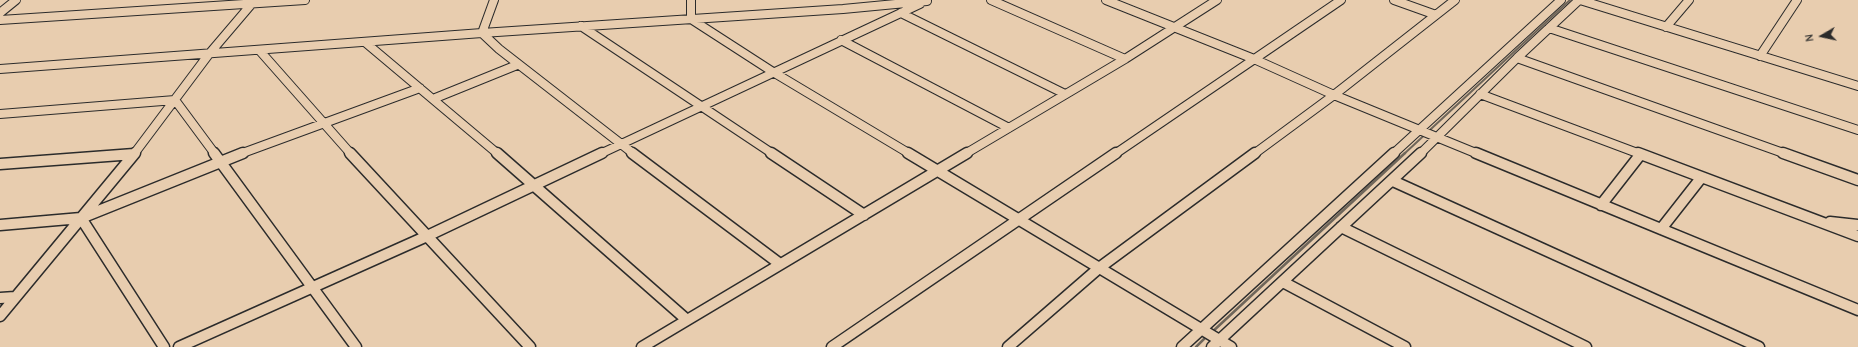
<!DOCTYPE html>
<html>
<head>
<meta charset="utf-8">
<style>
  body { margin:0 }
  #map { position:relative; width:1858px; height:347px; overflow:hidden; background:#e8cdaf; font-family:"Comic Neue",sans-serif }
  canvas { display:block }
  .north { position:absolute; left:1802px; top:16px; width:40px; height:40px; -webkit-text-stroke:3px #e8cdaf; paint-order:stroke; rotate:261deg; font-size:11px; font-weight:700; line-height:16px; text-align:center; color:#2b2b2b }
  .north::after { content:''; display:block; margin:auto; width:14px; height:18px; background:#2b2b2b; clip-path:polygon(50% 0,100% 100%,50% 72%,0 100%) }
</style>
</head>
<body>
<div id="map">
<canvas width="1858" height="347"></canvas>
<div class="north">N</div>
</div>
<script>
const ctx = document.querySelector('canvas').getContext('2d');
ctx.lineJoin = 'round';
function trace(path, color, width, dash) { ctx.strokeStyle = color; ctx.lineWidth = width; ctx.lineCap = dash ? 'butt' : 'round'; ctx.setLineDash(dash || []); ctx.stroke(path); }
const streamFar1 = new Path2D(`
  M1404,154l166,-154`);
const stream = new Path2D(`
  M1211,333l194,-180
  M1196,347l11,-11`);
const minorFar1 = new Path2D(`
  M494,0l-12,33 17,16 135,105
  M691,0v19
  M991,0l134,59
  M1106,0l148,59 80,36 144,59
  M1394,0l42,15
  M1580,0l278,86
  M0,13l16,-13
  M901,13l164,81
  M691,19l82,53 137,82
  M0,20l305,-20
  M581,26l192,128
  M1666,27l23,-27
  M1549,28l309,102
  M841,40l168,88
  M366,43l132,111
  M260,51l91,103
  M1760,56l37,-56
  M1517,58l269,96
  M0,69l482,-36 361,-24 84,-8
  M1480,94l160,60
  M433,99l84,-34
  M0,114l175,-14 40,54
  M132,154h2
  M134,154l75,-100 46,-54
  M240,154l180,-66
  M600,154l320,-150
  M965,154l160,-95 92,-59
  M1115,154l226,-154
  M1254,154l80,-59 121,-95
  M1393,154l168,-154
  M1420,154l97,-96 62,-58`);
const minor = new Path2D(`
  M214,153l142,194
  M350,153l180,194
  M497,153l190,167
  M632,153l148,111
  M771,153l93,62
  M908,153l323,194
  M1476,153l382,157
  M1638,153l220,83
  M1783,153l75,27
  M0,164l134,-10
  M1393,181l366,166
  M1601,205l39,-50
  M81,218l83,129
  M1830,222l28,3
  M0,225l81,-7 162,-65
  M1341,227l245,120
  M1661,229l40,-51
  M1283,282l122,65
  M0,298l15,-1
  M0,316l135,-163
  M179,347l246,-110 177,-84
  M642,347l325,-194
  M832,347l284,-194
  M1008,347l91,-79 156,-115
  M1182,347l212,-194
  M1212,347l209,-194`);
trace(streamFar1, '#6f665a', 2);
trace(stream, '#6f665a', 2.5);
trace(minorFar1, '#2b2b2b', 10);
trace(minor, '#2b2b2b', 13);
trace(minorFar1, '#e8cdaf', 8);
trace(minor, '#e8cdaf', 10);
</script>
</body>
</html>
